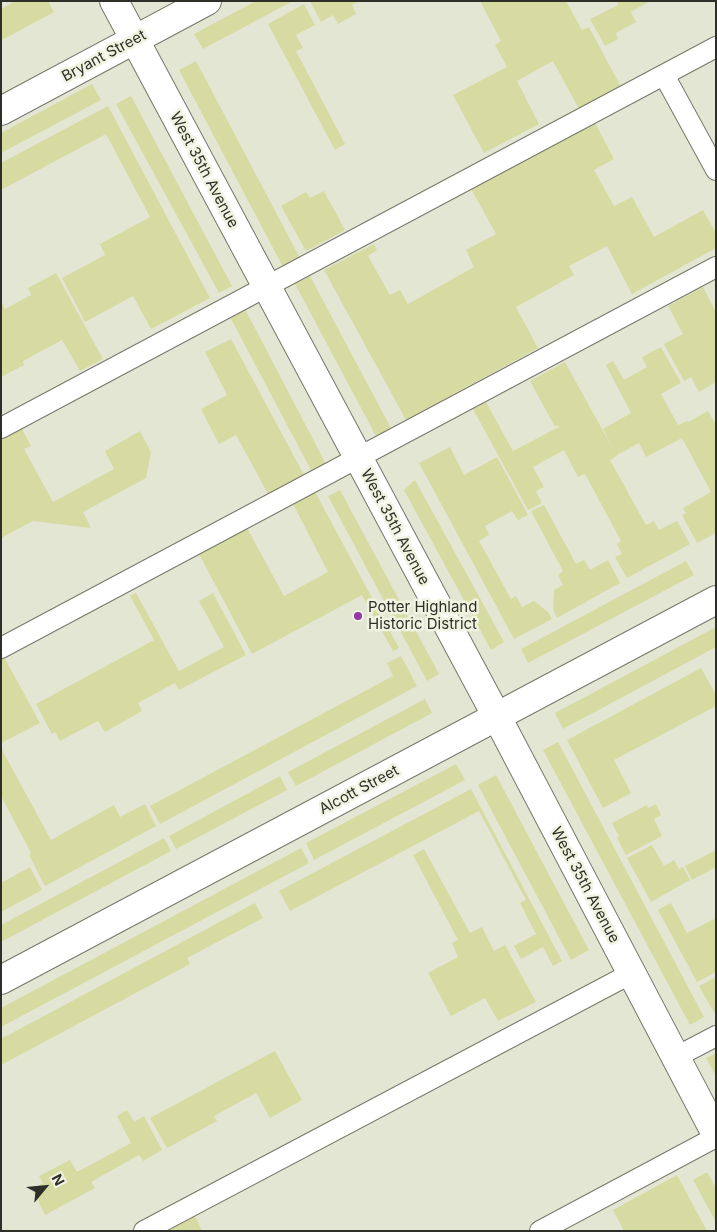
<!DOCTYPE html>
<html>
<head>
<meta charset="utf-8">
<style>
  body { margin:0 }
  #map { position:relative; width:717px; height:1232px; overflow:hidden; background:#e4e6d4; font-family:Inter,sans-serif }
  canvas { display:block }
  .frame { position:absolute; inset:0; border:2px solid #2f2f29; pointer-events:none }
  .north { position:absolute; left:20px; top:1162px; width:50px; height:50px; -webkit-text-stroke:4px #f1f3e1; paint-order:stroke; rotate:62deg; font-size:14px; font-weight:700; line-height:20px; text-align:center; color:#2f2f29 }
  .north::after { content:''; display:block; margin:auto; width:18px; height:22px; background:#2f2f29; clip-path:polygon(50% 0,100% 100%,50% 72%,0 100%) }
</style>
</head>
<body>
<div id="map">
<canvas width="717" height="1232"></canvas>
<div class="frame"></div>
<div class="north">N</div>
</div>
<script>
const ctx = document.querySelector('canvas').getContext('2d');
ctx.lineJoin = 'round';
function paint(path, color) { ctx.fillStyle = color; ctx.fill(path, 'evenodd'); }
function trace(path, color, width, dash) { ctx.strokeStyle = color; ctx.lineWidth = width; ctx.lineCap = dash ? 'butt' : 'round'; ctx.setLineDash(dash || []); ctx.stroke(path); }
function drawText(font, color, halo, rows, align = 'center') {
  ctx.font = font + ' Inter,sans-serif'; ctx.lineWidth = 5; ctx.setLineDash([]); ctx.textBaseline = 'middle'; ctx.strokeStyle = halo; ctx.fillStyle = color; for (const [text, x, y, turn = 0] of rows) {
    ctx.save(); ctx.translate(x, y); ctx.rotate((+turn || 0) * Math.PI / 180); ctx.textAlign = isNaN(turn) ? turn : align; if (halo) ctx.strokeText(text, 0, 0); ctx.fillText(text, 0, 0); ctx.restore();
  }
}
const green = new Path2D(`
  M15,1h33l6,11 -52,28 -1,-31z
  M256,1h37l-90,48 -9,-15z
  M310,1h49l-7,4 4,9 -18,10 -5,-9 -12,7z
  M480,1h86l16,29 7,-3 32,60 -42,22 -26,-48 -36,20 22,43 -55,29 -31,-58 54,-28 -12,-22 6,-4z
  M617,1h33l-19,11 5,10 -20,11 2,6 -13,7 -15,-27 28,-14z
  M304,4l11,21 -19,10 7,13 -7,3 49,93 -10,6 -67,-126z
  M196,61l104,197 -17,9 -104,-197z
  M92,84l9,16 -100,53v-20z
  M131,96l101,190 -13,7 -103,-189z
  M108,106l102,192 -59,31 -18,-33 -48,26 -23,-44 43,-23 -5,-11 50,-27 -44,-83 -105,56v-27z
  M594,121l20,38 -20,11 20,36 18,-9 22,40 49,-27 13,23v15l-84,46 -25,-48 -38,20 5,9 -58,32 22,41 -132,72 -82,-150 50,-26 3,6 -9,6 22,39 10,-5 8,14 66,-37 -8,-17 30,-16 -25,-45z
  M324,191l21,39 -39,21 -25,-45 25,-14 4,6z
  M56,273l47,86 -23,12 -18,-31 -39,21 1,4 -23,12v-75l4,7 26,-14 -3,-7z
  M310,276l82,154 -15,8 -82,-154z
  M703,287l13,25v70l-17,10 -8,-15 -7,4 -20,-37 19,-10 -15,-28z
  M245,309l81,155 -14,8 -82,-155z
  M231,339l73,136 -36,19 -32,-59 -17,9 -18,-35 26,-14 -22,-43z
  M661,347l20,36 -20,11 17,31 9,-4 1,1 20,-11 8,14v108l-19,10 -15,-28 4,-2 -3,-5 28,-16 -29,-54 -36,19 -7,-14 -22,12v1l-7,4 36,65 8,-4 5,9 18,-9 13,23 -63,34 -12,-21 7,-3 -5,-10 4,-3 -36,-67 -7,3 -14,-27 -31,17 11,20 -8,4 6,12 -14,7 -55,-101 13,-7 27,49 46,-24 -1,-2 -3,2 -25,-46 35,-19 48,87 -10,-20 28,-16 -25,-48 7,-4 11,19 23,-13 -5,-10z
  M21,427l10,19 -7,3 29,53 61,-33 -9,-18 35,-20 11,21 -5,26 -63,34 8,16 -58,-7 -32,17v-101z
  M450,447l14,28 33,-18 31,58 -10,5 -6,-9 -27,15 4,9 -10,6 32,58 5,-3 6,11 12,-6 14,11 4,7 -38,20 -95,-176z
  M415,480l89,162 -13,8 -87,-160z
  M314,490l85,158 -6,3 -31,-56 -110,59 -53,-100 48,-26 37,68 44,-24 -36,-70z
  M340,490l99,184 -12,7 -99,-185z
  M544,505l32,59 8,-4 6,10 18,-10 12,23 -63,35 -4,-9 1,-19 9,-5 -5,-10 5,-4 -32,-60z
  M686,561l8,14 -166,88 -7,-14z
  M136,593l43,78 45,-24 -25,-46 14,-8 33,62 -67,35 -4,-7 -37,20 4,8 -37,21 -7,-11 -38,20 -5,-9 -3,2 -16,-30 118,-64 -24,-44z
  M716,627v20l-153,82 -8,-16z
  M3,655l37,68 -39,20v-87z
  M401,656l16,30 -257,138 -10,-18 243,-130 -6,-13z
  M701,668l15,27v11l-102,54 17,33 -28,15 -36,-68z
  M425,699l7,14 -136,73 -8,-14z
  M558,742l146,275 -14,8 -147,-275z
  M1,748l50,92 63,-35 6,12 25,-13 11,22 -111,60 -16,-31 2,-2 -30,-57z
  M456,764l9,16 -151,80 -8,-17z
  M496,775l93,175 -18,10 -93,-175z
  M280,776l7,14 -111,59 -7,-13z
  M471,789l91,172 -9,5 -10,-19 -22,12 -7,-13 22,-12 -16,-31 6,-3 -47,-89 -189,100 -11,-20z
  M656,804l5,11 -7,4 8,17 -36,19 -9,-17 2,-2 -7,-13 35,-18 1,3z
  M164,838l7,13 -170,91v-17z
  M652,845l12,21 10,-6 5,9 4,-2 7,13 -39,22 -24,-44z
  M301,848l8,15 -308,164v-19z
  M424,849l46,84 12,-6 12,24 11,-6 31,57 -38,19 -13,-23 -34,18 -23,-43 30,-16 -6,-14 6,-3 -45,-85z
  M716,850v17l-24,13 -7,-14z
  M30,867l12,23 -41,22v-29z
  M255,903l8,15 -76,40 3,6 -189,101v-26z
  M671,903l16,30 29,-15v54l-19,10 -39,-72z
  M716,977v39l-17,-30z
  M275,1051l27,49 -32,18 -14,-25 -42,23 3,5 -50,27 -17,-30z
  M716,1053v23l-10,-18z
  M127,1110l7,12 10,-6 18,34 -19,11 -4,-6 -48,27 4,6 -50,27 -13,-26 11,-6 -4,-7 31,-16 7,12 54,-29 -14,-27z
  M707,1172l9,16v34l-23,-42z
  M677,1175l30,56h-83l-11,-21z
  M195,1216l7,15h-34z`);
const lane = new Path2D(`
  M664,75l52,95
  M1,428l715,-381
  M1,648l715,-381
  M676,1057l40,-21
  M144,1231l488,-258
  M540,1231l176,-94`);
const street = new Path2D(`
  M114,1l383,716 219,417
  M1,111l206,-110
  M1,980l715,-380`);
const markers = [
  [358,616,5,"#9438a3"]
];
const streetNames = [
  ["Bryant Street",104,56,-28],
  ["West 35th Avenue",204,170,62],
  ["West 35th Avenue",395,527,62],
  ["Alcott Street",359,790,-28],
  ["West 35th Avenue",585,885,62]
];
const poiNames = [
  ["Potter Highland",368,607],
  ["Historic District",368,624]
];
paint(green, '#d6dba2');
trace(lane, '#767768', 22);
trace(street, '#767768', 30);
trace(lane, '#fff', 20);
trace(street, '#fff', 28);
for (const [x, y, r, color] of markers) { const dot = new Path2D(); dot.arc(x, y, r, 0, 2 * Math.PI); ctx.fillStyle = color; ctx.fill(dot); trace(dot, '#f1f3e1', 2); }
drawText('15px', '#2f2f29', '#f1f3e1', streetNames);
drawText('15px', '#2f2f29', '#f1f3e1', poiNames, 'left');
</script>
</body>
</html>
